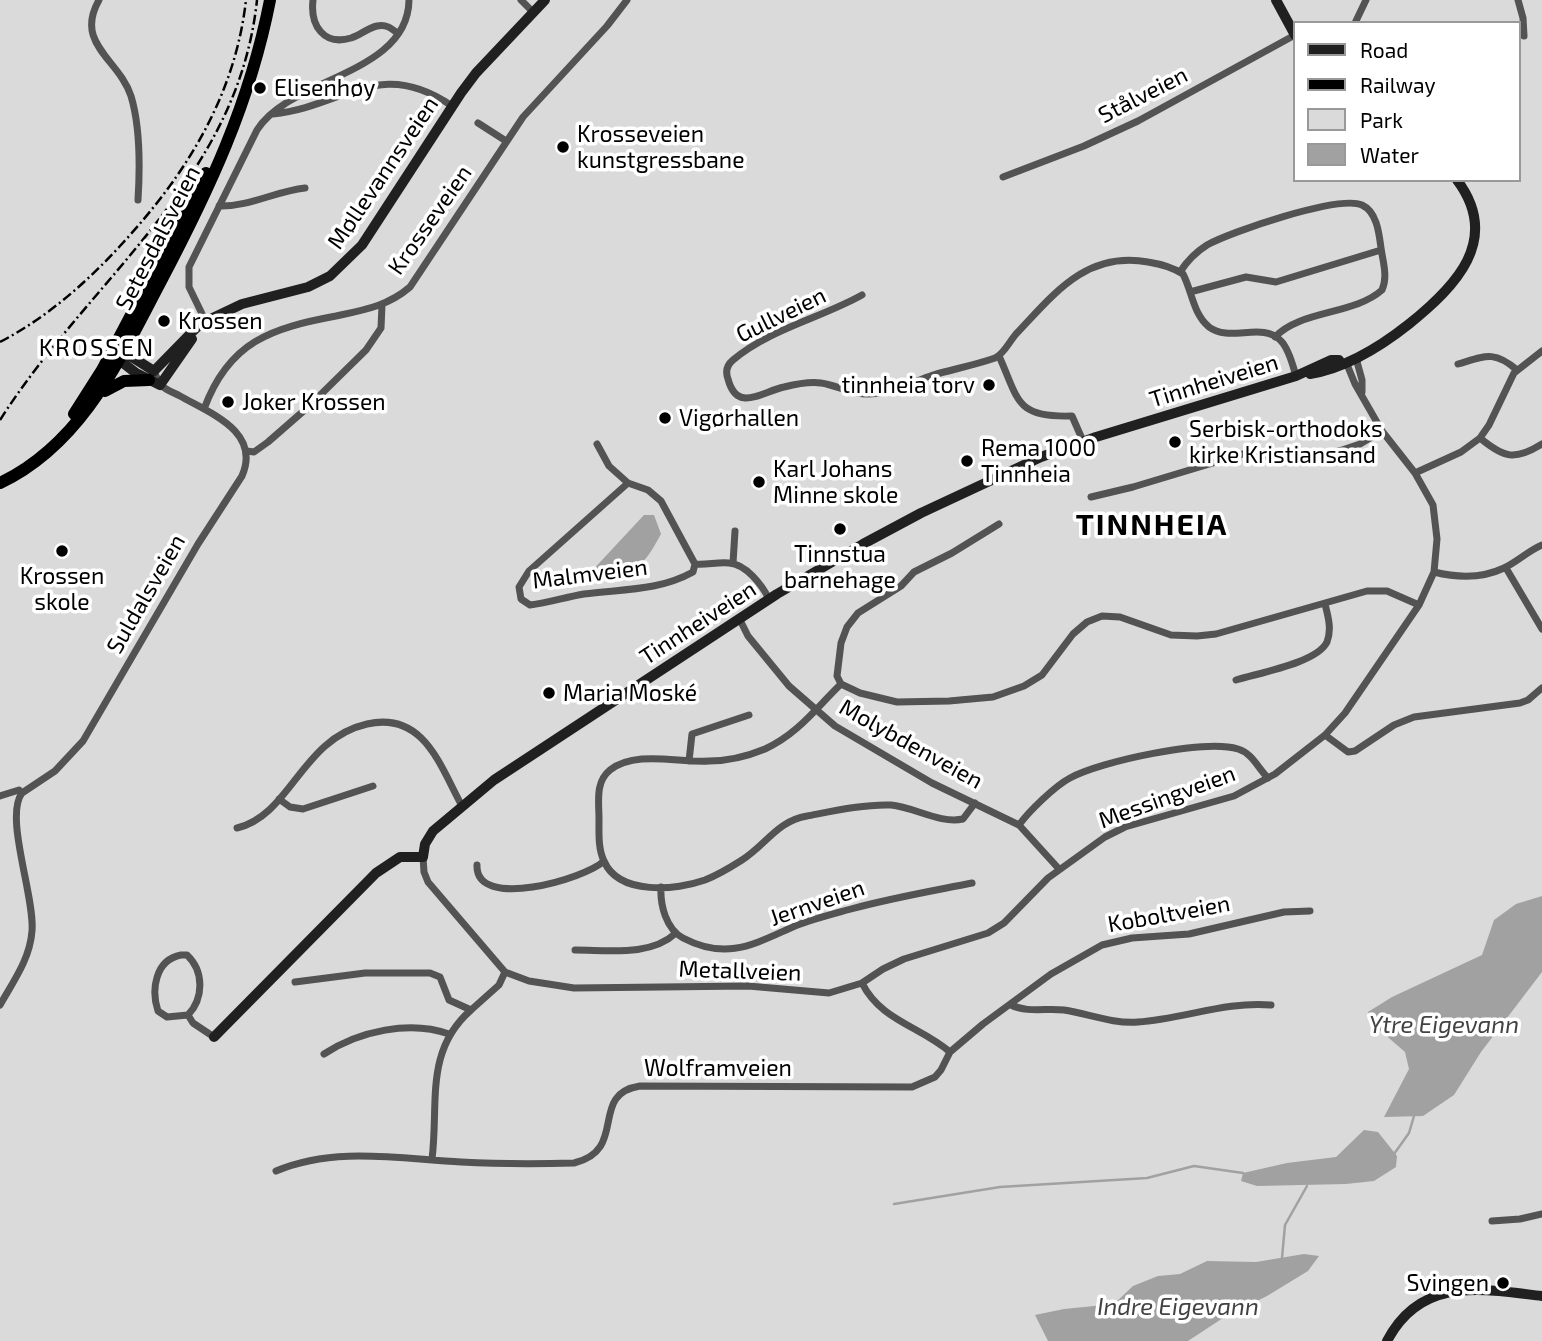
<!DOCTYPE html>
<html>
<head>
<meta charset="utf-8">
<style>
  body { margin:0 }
  #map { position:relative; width:1542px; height:1341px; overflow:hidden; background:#fff; font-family:"Exo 2",sans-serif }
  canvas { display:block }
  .legend { position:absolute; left:1293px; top:21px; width:228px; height:161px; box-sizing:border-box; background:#fff; border:2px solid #999; margin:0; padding:9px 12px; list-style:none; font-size:21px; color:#000 }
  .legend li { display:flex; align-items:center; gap:14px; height:35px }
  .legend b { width:35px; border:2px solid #999 }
</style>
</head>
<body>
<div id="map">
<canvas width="1542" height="1341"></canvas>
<ul class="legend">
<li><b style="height:9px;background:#202020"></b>Road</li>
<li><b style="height:9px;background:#000"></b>Railway</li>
<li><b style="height:19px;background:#dadada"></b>Park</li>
<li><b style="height:19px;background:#a1a1a1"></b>Water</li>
</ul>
</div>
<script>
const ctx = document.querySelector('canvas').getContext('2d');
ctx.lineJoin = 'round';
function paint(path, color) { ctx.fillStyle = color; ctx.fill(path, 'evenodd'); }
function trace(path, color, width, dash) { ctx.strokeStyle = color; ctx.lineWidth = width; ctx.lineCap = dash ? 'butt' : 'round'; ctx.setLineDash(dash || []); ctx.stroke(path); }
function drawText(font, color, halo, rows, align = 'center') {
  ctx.font = font + ' "Exo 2",sans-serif'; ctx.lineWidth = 7; ctx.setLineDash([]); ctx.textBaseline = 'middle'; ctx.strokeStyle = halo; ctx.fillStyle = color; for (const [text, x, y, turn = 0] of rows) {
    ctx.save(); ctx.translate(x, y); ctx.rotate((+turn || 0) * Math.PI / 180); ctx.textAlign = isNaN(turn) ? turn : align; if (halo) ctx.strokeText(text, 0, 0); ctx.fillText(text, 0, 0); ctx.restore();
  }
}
const green = new Path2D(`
  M0,0h1542v1341h-1542zM1295,23h224v157h-224z`);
const water = new Path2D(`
  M644,515h10l7,19c-18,34 -29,43 -67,48l-5,-8z
  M1542,896v76l-61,80 -27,43 -31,21 -39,1 25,-48 -4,-17 -37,-32v-8l24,-15 90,-42 12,-35 22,-16z
  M1364,1130l14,2 19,24 -1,11 -22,14 -28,3 -89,2 -16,-5 2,-8 44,-10 49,-6z
  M1304,1254l15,2 -11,15 -41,25 -44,22 -35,23h-140l-13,-26 29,-6 50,-5 19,-18 25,-10 22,-2 27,-13 49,1z`);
const stream = new Path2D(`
  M1394,1154l15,-21 5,-17
  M894,1204l106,-17 147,-9 47,-12 49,7
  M1282,1258l3,-33 22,-39`);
const street = new Path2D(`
  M99,0c-25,44 20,59 32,96 9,30 9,72 7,104
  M313,0c-3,26 11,46 38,38 9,-3 17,-10 26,-12 9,-2 14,2 20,7
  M521,0l12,12
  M1518,0l5,18 1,18
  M1355,23l11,-23
  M273,114c70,-7 106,-58 179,-8
  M478,123l28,18
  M1003,177l81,-31 54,-25 157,-86
  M219,206c30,1 57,-15 86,-18
  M1180,272c7,-11 16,-20 27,-27 23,-13 131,-50 155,-40 15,7 17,28 19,43 2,14 7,29 1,42 -28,25 -82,20 -107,47
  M1190,292l56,-15 30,5 105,-32
  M862,295c-41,23 -92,34 -129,65 -6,5 -8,11 -5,19 9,34 33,13 56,8 12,-3 25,-6 37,-4 15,2 30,11 46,11 23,0 45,-12 66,-19 21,-6 42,-10 62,-17 9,-4 14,-16 21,-24 38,-40 70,-83 132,-72 13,2 24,5 35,12 9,17 10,40 26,53 21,16 54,-6 72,14 8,8 12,25 15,35
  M206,322l-17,-35v-20l68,-137c33,-53 151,-55 152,-130
  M999,356c20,44 16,62 73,60l11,25
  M1356,358l6,22v12
  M1458,364c27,-8 36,-14 59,6
  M204,409c25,-68 68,-81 132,-93 28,-6 52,-10 74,-29l113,-170 84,-91 20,-26
  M1480,438c24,20 35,23 62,6
  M597,444l12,22 19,17 20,7 13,11 34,63c12,1 22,-2 34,-1 17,1 33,22 40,36
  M247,451l7,1 14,-10 39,-34 59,-58 15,-22 1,-23
  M1415,473l46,-21 19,-14 9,-13 25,-52 28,-22
  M628,483l-99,88 -10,16 2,12 9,6c18,-2 36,-8 54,-11 38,-5 75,-3 109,-22l2,-8
  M1091,497l42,-10 113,-34c20,0 39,11 60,9l54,-18 22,-13
  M999,524l-47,29 -38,19 -13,14 -43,27 -11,14 -6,16 -4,33 4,8 19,9 37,9 52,-1 44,-4 31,-11 18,-11 31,-41 14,-12 15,-6 18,1 51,18 26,1 19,-2 151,-43h20l32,14
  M733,563l2,-32
  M1506,568l36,61
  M1434,572c24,6 47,7 70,-4 13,-6 24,-17 38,-23
  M740,620l8,16 41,50 46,40 97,57 87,42
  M1236,680c22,-7 81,-17 91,-38 5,-13 1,-26 -2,-38
  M841,684c-25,24 -43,50 -76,65 -17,7 -38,12 -56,12 -31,2 -73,-11 -99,9 -15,12 -11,32 -11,49 0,14 -1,30 5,42 15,35 73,29 101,19 13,-5 26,-13 37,-20 24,-15 35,-39 65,-44 26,-5 57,-12 84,-11 23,2 49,19 72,14l12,-16
  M1325,735l23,17 7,-1 39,-26 20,-8 106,-14 8,-3 14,-12
  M689,761l3,-27 57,-19
  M0,796l19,-6 3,3
  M279,799l11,8 13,2 70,-23
  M237,828c54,-13 64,-89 130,-104 57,-13 73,42 95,82
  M423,857l1,15 4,10 77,90 24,9 45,7 174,-2 81,7 33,-10 21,-14 21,-10 84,-26 16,-10 44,-45 57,-41 20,-10 109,-31 41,-22 50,-39 20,-22 74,-108 15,-33 3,-33 -4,-34 -18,-32 -33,-42 -27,-47 -9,-22
  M477,865c-2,46 108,14 127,-4
  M1059,869l-40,-44c10,-14 36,-39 51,-47 31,-17 135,-39 168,-29 14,4 20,19 30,29
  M661,887c-1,18 5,42 22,51 44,23 71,6 112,-12 18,-7 38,-12 56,-17 40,-11 81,-18 121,-26
  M575,950c33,0 75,7 101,-17
  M181,955h6c17,16 17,43 1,60l-21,2 -9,-6c-7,-21 -3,-51 23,-56z
  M295,982l70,-9h65l10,4 9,23 22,10c-47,41 -32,94 -39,149
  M862,983c19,38 58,43 88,69
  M0,1005c13,-23 30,-46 32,-74 3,-34 -28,-114 -10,-138l33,-22 28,-30 115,-197 44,-68c19,-44 -30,-62 -62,-80 -5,-3 -15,-6 -19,-11 -3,-3 -5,-10 -7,-14
  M1011,1005c16,8 35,3 53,5 25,4 49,14 74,12 45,-3 88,-21 133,-17
  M471,1010l28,-25 6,-13
  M188,1015l5,8 21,14
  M324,1054c35,-23 86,-34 125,-20
  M276,1171c59,-25 124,-12 185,-9 38,2 75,2 113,1 55,-13 14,-69 66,-77l272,1 23,-10 6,-7 9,-18 33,-28 68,-50 51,-29 30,-7 57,-4 95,-22 26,-1
  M1492,1221l28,-2 22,-5`);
const secondary = new Path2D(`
  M1276,0l19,35
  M118,353l9,1 27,17 46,-47 42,-20 66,-17 22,-11 32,-31 99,-152 15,-20 69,-73
  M114,356l22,17 24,12 32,-46
  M1310,374c36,-6 70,-27 99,-50 46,-37 93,-84 48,-144
  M214,1037l162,-164 24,-16h23l2,-13 8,-13 61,-51 283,-186 86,-50 58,-31 120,-56 55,-20 200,-61 35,-16h8l2,3
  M1387,1341c34,-65 94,-52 155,-45`);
const highway = new Path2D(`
  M105,391l19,-10 25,-1
  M74,414l28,-44 104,-197
  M0,483c82,-39 120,-124 160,-200 49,-93 90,-180 110,-283`);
const rail = new Path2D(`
  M0,342c46,-24 85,-58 120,-96 65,-70 115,-149 126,-246
  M0,420c91,-143 238,-240 257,-420`);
const markers = [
  [260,88,7,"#000"],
  [563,147,7,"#000"],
  [164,321,7,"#000"],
  [989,385,7,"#000"],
  [228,402,7,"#000"],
  [665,418,7,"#000"],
  [1175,442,7,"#000"],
  [967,461,7,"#000"],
  [759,482,7,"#000"],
  [840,529,7,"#000"],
  [62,551,7,"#000"],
  [549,693,7,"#000"],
  [1503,1283,7,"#000"]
];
const poiNames = [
  ["Elisenhøy",274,88],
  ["Krosseveien",577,134],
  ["kunstgressbane",577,160],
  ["Krossen",178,321],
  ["tinnheia torv",975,385,"right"],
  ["Joker Krossen",242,402],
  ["Vigørhallen",679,418],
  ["Serbisk-orthodoks",1189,429],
  ["kirke Kristiansand",1189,455],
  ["Rema 1000",981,448],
  ["Tinnheia",981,474],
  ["Karl Johans",773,469],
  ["Minne skole",773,495],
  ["Tinnstua",840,554,"center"],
  ["barnehage",840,580,"center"],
  ["Krossen",62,576,"center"],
  ["skole",62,602,"center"],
  ["Maria Moské",563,693],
  ["Svingen",1489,1283,"right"]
];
const streetNames = [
  ["Stålveien",1143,95,-27],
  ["Møllevannsveien",383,173,-56],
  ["Krosseveien",430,220,-55],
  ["Setesdalsveien",158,238,-63],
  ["Gullveien",781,315,-26],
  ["Tinnheiveien",1214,381,-17],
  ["Malmveien",590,574,-7],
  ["Suldalsveien",146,594,-60],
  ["Tinnheiveien",698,623,-33],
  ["Molybdenveien",911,744,29],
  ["Messingveien",1167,797,-20],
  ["Jernveien",817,903,-19],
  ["Koboltveien",1169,914,-10],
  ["Metallveien",740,971,2],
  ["Wolframveien",718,1068]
];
const neighbourhoodNames = [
  ["KROSSEN",97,348]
];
const waterNames = [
  ["Ytre Eigevann",1444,1025],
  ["Indre Eigevann",1178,1307]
];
const districtNames = [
  ["TINNHEIA",1152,525]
];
paint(green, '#dadada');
paint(water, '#a1a1a1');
trace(stream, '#a1a1a1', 2.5);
trace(highway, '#dbdbdb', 16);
trace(street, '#535353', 7);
trace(secondary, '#202020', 10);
trace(highway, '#000', 12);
trace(rail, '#000', 2.5, [10, 3.5, 2, 3.5]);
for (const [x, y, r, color] of markers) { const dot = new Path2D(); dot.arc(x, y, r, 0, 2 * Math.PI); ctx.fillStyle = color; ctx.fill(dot); trace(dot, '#fff', 2.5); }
drawText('23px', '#000', '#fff', poiNames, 'left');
drawText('23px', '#000', '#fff', streetNames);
ctx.letterSpacing = '2px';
drawText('24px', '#000', '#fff', neighbourhoodNames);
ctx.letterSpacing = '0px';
drawText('italic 24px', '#424242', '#fff', waterNames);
ctx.letterSpacing = '2px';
drawText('bold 30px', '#000', '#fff', districtNames);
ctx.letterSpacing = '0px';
</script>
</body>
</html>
